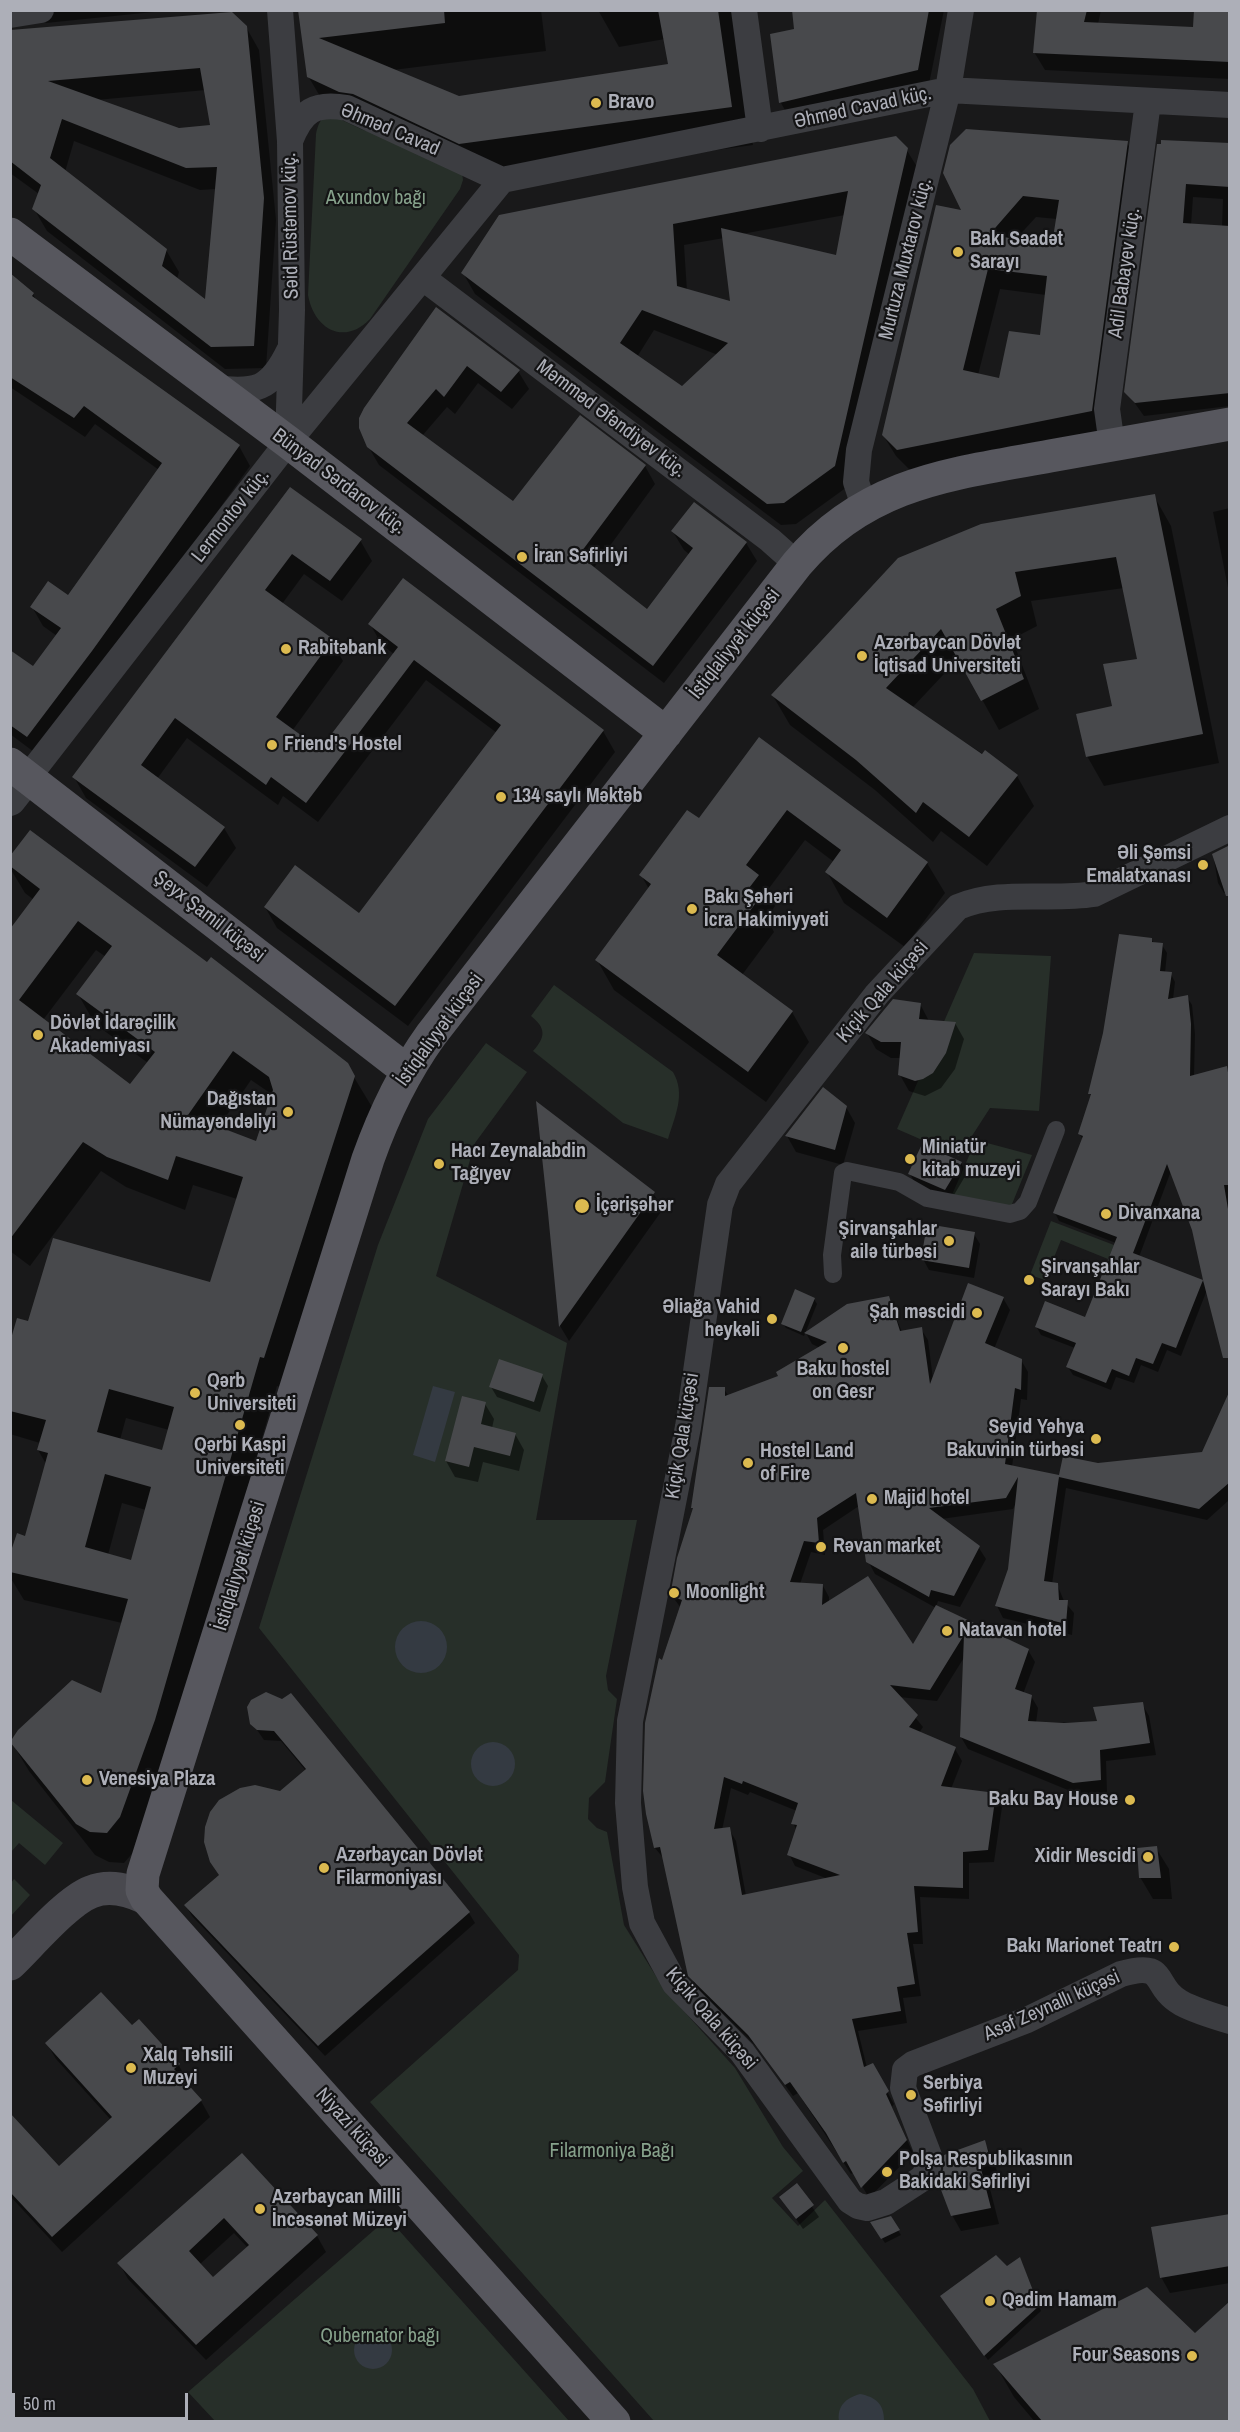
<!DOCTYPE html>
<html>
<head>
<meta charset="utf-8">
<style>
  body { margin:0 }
  #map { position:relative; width:1240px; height:2432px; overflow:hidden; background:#19191a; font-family:"Archivo Narrow",sans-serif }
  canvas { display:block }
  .frame { position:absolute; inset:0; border:12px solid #adafb8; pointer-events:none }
  .scale { position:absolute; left:12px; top:2393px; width:176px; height:27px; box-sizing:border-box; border:3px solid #adafb8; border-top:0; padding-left:8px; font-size:18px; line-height:21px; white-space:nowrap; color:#adafb8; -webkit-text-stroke:4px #141415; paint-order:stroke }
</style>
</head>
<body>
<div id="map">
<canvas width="1240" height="2432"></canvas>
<div class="frame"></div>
<div class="scale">50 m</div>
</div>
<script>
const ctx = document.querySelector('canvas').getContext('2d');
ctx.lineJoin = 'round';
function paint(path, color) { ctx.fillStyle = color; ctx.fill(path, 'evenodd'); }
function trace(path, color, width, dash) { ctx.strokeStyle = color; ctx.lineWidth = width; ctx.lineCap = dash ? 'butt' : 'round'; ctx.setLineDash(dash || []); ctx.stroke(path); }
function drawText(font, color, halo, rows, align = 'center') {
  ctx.font = font + ' "Archivo Narrow",sans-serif'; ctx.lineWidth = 4.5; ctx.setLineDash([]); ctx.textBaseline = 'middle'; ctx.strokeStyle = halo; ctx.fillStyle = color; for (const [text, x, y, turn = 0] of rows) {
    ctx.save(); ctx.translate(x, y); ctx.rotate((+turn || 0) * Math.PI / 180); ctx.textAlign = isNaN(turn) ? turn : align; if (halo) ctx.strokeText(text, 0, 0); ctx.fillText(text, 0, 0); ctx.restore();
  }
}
const green = new Path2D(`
  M336,112l126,60 1,8 -3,9 -90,130c-26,27 -56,10 -62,-24l8,-161c3,-14 7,-19 20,-22z
  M974,953l77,3 -12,155 -49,-3 -31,48 -62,-27z
  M554,985l119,87c13,22 2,44 -5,67l-45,-16 -90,-72c13,-14 13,-23 -2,-35z
  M486,1043l41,29 -52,71 -39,133 131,67 -31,177h101l-31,156 2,14 9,9 -12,83 -16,16 -1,21 9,9 10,4 17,93 40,64 71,79 48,79 20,24 -31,27 26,28 27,-26 148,189 17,32h-336l-284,-319 148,-132 1,-15 -260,-327 119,-383 50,-126z
  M976,1140l56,15 -22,54 -59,-12z
  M1051,1221l63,24 -6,14 -47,-19 -16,40 -15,-5z
  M11,1800l52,43 -18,22 -26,-22 -8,9z
  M14,1879l16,16 -19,21v-33z
  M388,2218l181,203h-354l-27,-29z`);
const water = new Path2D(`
  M433,1386l22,6 -20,70 -22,-7z
  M395 1647a26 26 0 1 1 52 0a26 26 0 1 1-52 0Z
  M471 1764a22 22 0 1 1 44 0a22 22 0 1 1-44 0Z
  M354 2350a19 19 0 1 1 38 0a19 19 0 1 1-38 0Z
  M860,2394c16,3 24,10 24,27h-45c-2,-15 7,-23 21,-27z`);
const shadow = new Path2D(`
  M39,10h134l-127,13z
  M300,10h241l5,41 -153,19 66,27 211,-32 -5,-26 -46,8 -21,-37h135l20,135 -271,37 -105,-49 -14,-3 -32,-15 -23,-39z
  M793,10h151l-16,79 -137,32 -10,-18 15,-72z
  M1039,10h62l-3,14 96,5 36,-19v69l-185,-9 -11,-18z
  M246,27l13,23 17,170 -10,148 -41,1 -178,-138 -13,-22 5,-15 -29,-21v-141zM206,90l5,36 -32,4 -83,-30zM74,141l126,49 16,-1 -9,113 -30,-23 2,-7 -13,-22 -101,-78z
  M1127,143l12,21 -35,268 -193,39 -15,-15 -13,-21 80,-223zM1036,217l21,2 -3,26 -39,-5zM1000,289l46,6 -5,42 -41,42 -22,-4z
  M1230,145v261l-86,10 -18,-25 33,-245zM1193,197l30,2 -1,28 -31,-2z
  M906,149l13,21 -72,317 -51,37 -15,1 -306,-231 -12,-21zM845,215l-8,42 -95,-23zM724,238l8,65 -45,-12 -3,-46zM654,330l64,25 -36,33 -45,-31z
  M10,275l23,19 4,8 202,144 11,20 -147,205 -65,84 -28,-21v-82l23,16 24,-32 -14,-10 -11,-19 36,-10 91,-127 -64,-46 -10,13 -75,-50z
  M437,309l81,62 11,18 -17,20 -34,-26 -23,31 -8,-7 -25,29 91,67 132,-37 10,18 -62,85 55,42 42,-56 -6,-5 -11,-18 73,11 11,18 -93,122 -285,-218 -11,-19z
  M291,489l69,51 12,21 -30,40 -38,-27 -22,30 49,36 12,21 -51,70 29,21 73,-98 -12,-9 -12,-21 33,-44 200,151 12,21 -207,274 -131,-98 -12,-21 94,8 138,-182 -71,-53 -108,142 -35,-26 -5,9 -91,-67 -30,41 67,49 12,20 -29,39 -121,-89 -12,-21z
  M1154,496l17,30 48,237 -115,23 -17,-30 52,-96 -15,-72 -93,13 6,25 -25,13 27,70 -40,21 -40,-72 -47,50 105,68 17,30 -47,60 -46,-35 -8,11 -58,-52 -85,-65 -17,-29z
  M1230,508v90l-17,-86z
  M760,740l167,123 18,30 -40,54 -61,-44 -17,-31 7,-10 -29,-22 -38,51 8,15 -8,12 7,14 -32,43 50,37 17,30 -43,60 -152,-112 -17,-30 52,-71 -8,-14 59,-55z
  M1213,854l17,39h-6l-6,-10z
  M10,858l198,106 138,100 26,43 -91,280 -4,-1 -105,364 -35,98 -13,15 -15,-1 -14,-7 -66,-84 -18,-30 91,-46 20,-72 -98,-23 -14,-23v-18l17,-22 19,-73 -8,-14 2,-7 -30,-9v-87l19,-25 182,-38 26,-85 -44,-14 -8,25 -59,-23 -25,-16 -71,95 -20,-15v-320l24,-31 -9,-7 -15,-25zM96,950l10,7 -28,37 17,30 53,39 -18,23 -87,-66zM251,1080l22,15 -16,48 -39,-15zM126,1418l43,12 -6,22 -43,-12zM122,1503l24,7 -14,52 -24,-7z
  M1151,939l3,4 8,2 5,8 -2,20 6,1 4,8 -2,17 14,-2 5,8 3,29 -1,42 32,-8 4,6v280l-23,-64 -26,66 -14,-6 -9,22 -17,-7 -7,18 -18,-6 -5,13 -38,-15 -5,-8 7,-19 -34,-13 -5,-9 50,-7 30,-76 -57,-22 -4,-8 28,-73 -4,-7 13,-36 -2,-3zM1171,1171l23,59 11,53 -66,-26z
  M920,1004l9,17 26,2 9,16 -9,30 -14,19 -16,8 -16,-5 -9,-16 1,-17h-10l-15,-9 -9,-16z
  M538,1105l115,88 10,16 -94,132 -9,-15z
  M846,1107l9,16 -12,42 -47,-13 -9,-16z
  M961,1163l6,10 -16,27 -35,-15 -6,-11z
  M974,1234l6,10 -6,34 -45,-8 -6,-11z
  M888,1298l14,34 19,-3 7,11 5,39 70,-81 7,12 -16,39 27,11 7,12 -1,28 -6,-1 -9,68 48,10 38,-12 105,-11 27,-25v77l-2,-5 -21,19 -141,-32 -14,96h5l7,17 10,12 -2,22 -69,-17 -6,-12 12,-37 7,-66 -3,6 -72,10 38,29 7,11 -26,48 -22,-6 -2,6 92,43 7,12 -12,32 8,2 7,12 -2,15 63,-1 43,-18 7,12 7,39 -50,6 1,31 -27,3 -112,-46 -7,-12 4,-81 -28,45 -38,-4 24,30 -4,6 36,16 7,12 -11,28 44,6 7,12 -8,55 -25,1v36l-49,-2 3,47h-10l8,52 -18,2 4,25 -49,8 9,37 5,-3 22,39 -2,3 21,46 -44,45 -15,-26 -3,2 -53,-81 -5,3 -36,-49 -60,-59 -7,-13 -26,-116 -9,-11 -10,-57 18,-129 18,-54 -9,-12 52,-207 5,8 51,-20 40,-29 -8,-4 -6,-11zM859,1506l9,55 7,13 61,34 -23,39 -84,-44v-6l-6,-11 -23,-2 11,-32 14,3 -2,-25zM731,1788l17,7 2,-3 47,19 -4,12 4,8 -8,23 6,12 33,13 -82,17 -10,-55 -7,-12 -7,1z
  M814,1299l3,5 -13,32 -18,-8 -3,-4z
  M542,1376l6,10 -8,26 -43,-15 -6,-10z
  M485,1404l9,15 -2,9 23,6 9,16 -5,21 -36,-9 -5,20 -23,-5 -9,-16z
  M259,1696h15l8,5 187,212 6,10 -150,133 -133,-140 -6,-10 34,-30 60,-84 26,-21 -25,-30 -17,-1 -9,-13 -2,-26z
  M1156,1848l13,21 3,30h-19l-13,-22z
  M132,2027l46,37 9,16 -3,3 17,18 9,16 -148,135 -52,-56v-81l49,53 52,-48 -55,-61 -9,-15z
  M984,2142l9,16 6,20 -11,3 11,43 -38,7 -9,-16z
  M241,2155l76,81 9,16 -120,108 -78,-81 -9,-16zM234,2233l14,15 -35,31 -14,-14z
  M797,2185l22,32 -16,12 -22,-32z
  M1230,2215v68l-60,10 -9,-16z
  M890,2218l11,17 -16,8 -13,-20z
  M1022,2263l19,48 -53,49 -44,-60 63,-32z
  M1230,2303v119h-195l-21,-25 -19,-33 200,-29z`);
const building = new Path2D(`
  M298,10h146l1,13 -126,15 140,58 209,-32 -10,-54h60l14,97 -273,37 -106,-50 -14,-2 -32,-15z
  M792,10h137l-11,60 -139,33 -9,-69 24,-5z
  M1037,10h50l-3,12 109,5 1,-17h36v52l-197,-9z
  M232,12l15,14 17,172 -10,148 -43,1 -179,-138 9,-24 -31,-24v-131zM200,68l10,57 -31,3 -131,-47zM62,119l124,49 31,-1 -12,132 -43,-33 5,-17 -117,-91z
  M966,129l162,12 -36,270 -195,39 -15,-15 54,-230 25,5 -18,-37 7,-28zM1023,196l36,4 -7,44 -63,-9zM988,269l59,7 -7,59 -31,-4 -10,47 -36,-8z
  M896,136l12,12 -73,318 -51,37 -17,1 -306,-231 38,-58zM848,191l-12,64 -115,-27 9,73 -53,-15 -4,-62zM642,310l86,33 -46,43 -62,-43z
  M1161,140l69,3v44l-44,-3 -3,39 47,3v167l-95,10 -11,-11 33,-248h4z
  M10,273l24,20 -2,3 208,149 -148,206 -65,86 -17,-12v-75l23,16 28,-38 -31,-21 18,-26 20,14 94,-132 -78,-57 -10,12 -64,-41z
  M436,307l84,63 -19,22 -34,-26 -23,31 -8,-8 -29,34 106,78 67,-86 66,50 -67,90 45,36 23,18 46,-61 -22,-17 23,-29 53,40 -94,124 -286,-219 -8,-19v-10l5,-10z
  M290,487l72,52 -32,42 -38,-27 -27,36 68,49 -57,78 44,32 78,-102 -30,-23 35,-46 201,152 -209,276 -131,-99 31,-42 64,48 142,-188 -87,-65 -108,143 -35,-26 -5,8 -91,-67 -34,47 84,62 -30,40 -123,-90z
  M1155,494l48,240 -117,23 -10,-43 36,-8 -9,-42 34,-5 -21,-102 -101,15 6,24 -25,13 28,70 -43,22 -40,-72 -55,59 96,66 3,-4 33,25 -49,62 -46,-35 -7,11 -60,-53 -85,-65 127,-137 83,-34z
  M759,737l169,125 -41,56 -62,-46 16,-22 -54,-40 -41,55 13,10 -13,17 12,8 -41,55 76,56 -45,61 -153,-112 56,-76 -12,-9 48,-65 12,8z
  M30,830l177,132 4,-5 137,106 7,13 -91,282 -4,-1 -105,363 -35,97 -13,16 -17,-1 -14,-8 -66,-82 8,-12 54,-50 29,13 27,-94 -118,-27v-18l7,-21 8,3 23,-83 -11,-3 9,-30 -36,-9v-69l7,-24 11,3 25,-83 157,44 33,-105 -67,-21 -8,24 -61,-23 -24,-15 -73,97v-310l30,-40 -30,-23v-10zM78,921l34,25 -36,48 79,58 -25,32 -111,-84zM233,1051l36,26 4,13 -17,51 -68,-26zM109,1389l65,18 -12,43 -65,-18zM105,1474l46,13 -20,73 -46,-13z
  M1230,845v51h-4l-14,-42z
  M1119,934l33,4v4l11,1 -3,28 12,1 -4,27 20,-4 3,29 -1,52 37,-10 3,19v100h-6l6,36v137h-7l-20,-78 -27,68 -14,-5 -9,21 -17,-6 -7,18 -17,-7 -6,14 -40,-16 10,-24 -41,-16 10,-26 40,16 32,-80 -64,-24 30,-77 -5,-2 13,-40h-3l15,-61zM1167,1164l25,66 11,50 -70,-27z
  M893,999l28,4 -2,16 37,3 -10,31 -13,20 -10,6 -8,2 -17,-6 3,-33h-20l-16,-9z
  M823,1087l24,19 -12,44 -50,-14z
  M536,1101l119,91 -96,135 -11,-114z
  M922,1144l40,18 -17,28 -37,-16z
  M927,1224l48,8 -6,36 -48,-8z
  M968,1283l36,14 -19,46 37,16 -1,31 -6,-2 -10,76 54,11 4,-19 35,7 104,-11 28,-62v92l-31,27 -140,-32 -15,104 14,2 1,17h9l-2,24 -71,-18 13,-37 10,-92 -12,21 -77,10 51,38 -26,50 -23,-6 -2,7 -63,-35 -10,-69 -39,25 2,25 -15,-2 -14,41 33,2 -1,21 46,-29 45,68 23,-39 93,44 -14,40 17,6 -4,26 36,2 33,-2 -4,-14 50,-5 7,41 -50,7 1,30 -28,3 -113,-46 4,-102 -34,55 -40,-5 28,30 -9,12 47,20 -15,39 55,7 -8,57 -25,2v36l-49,-2 4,46 -11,1 8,51 -18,3 4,24 -49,8 12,48 9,-4 16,28 -3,3 21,46 -46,48 -15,-27 -3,2 -17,-30 -36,-51 -5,3 -37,-50 -60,-59 -28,-129 -6,1 -8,-34 -3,-23 2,-68 14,-65 3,2 20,-60 -12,-4 7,-38 16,-50h-2l18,-121h16v9l53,-20 -2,-4 51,-30 -23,-9 43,-29 42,-8 11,35 22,-4 8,57zM724,1777l18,7 1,-3 55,22 -7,21 6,1 -10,30 53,20 -98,20 -12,-68 -16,2z
  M795,1289l20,9 -14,34 -20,-8z
  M499,1359l44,15 -9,28 -45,-15z
  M462,1396l24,6 -5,22 35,9 -6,23 -36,-9 -5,20 -24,-6z
  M266,1692l16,7 9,-6 179,219 -152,134 -134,-141 35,-30 -9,-13 -6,-20 1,-15 5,-15 9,-12 21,-12 15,-3 25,6 26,-22 -32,-38 -17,-1 -7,-6 -3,-17 4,-7z
  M1157,1846l4,32h-22l-2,-30z
  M101,1992l31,33 7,-6 41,45 -6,5 28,31 -150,137 -42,-45v-79l49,53 53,-49 -67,-74z
  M985,2140l6,22 -11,3 11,43 -40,8 -13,-34 5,-12 1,-15z
  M242,2153l76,82 -122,110 -79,-82zM224,2218l25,27 -36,32 -24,-26z
  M797,2183l17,22 -18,14 -17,-22z
  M1230,2214v52l-70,12 -9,-51z
  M891,2216l9,14 -19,9 -11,-17z
  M996,2255l11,11 13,-9 19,49 -55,50 -44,-60z
  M1147,2287l48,46 35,-32v120h-188l-49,-57z`);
const pedestrian = new Path2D(`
  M833,1274l-1,-19 11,-82 4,-2 52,11 28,16 83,16 10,-3 8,-9 28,-72`);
const minor = new Path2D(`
  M280,10l10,131 2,169 -4,132
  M744,10l16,119
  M10,15l31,-5
  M290,141c12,-30 24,-39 57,-33l155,72
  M502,180l446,-90 282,15
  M423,278l347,262 27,24
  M214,388c42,5 56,2 75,-37
  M1112,445l-5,-36 41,-307
  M864,506l-8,-24 3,-32 89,-360 13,-80
  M28,777l260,-335 214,-262
  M1230,828l-136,66c-45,7 -94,-5 -136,13l-81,87 -149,190 -8,21 -32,222 -58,294 -2,82 7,84 7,36 33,61 67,68 108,149 8,5 9,2 19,-6 37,-24 5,-10 1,-12 -26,-68 2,-18 8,-6 114,-44 94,-46c48,-14 30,12 60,29 15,8 32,13 49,18`);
const tertiary = new Path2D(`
  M10,800l18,-23`);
const secondary = new Path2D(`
  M10,1964c20,-19 57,-63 81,-72 19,-8 38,-2 55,6`);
const primary = new Path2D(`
  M10,234l278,208 378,291
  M10,764l396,306
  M614,2422l-468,-524 -4,-8 1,-16 225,-715c16,-45 35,-85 63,-124l366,-471c69,-82 154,-90 253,-108 60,-11 120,-21 180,-32`);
const markers = [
  [596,103,6,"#dcba50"],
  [958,252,6,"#dcba50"],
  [522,557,6,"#dcba50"],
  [286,649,6,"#dcba50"],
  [862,656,6,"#dcba50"],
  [272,745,6,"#dcba50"],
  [501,797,6,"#dcba50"],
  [1203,865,6,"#dcba50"],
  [692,909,6,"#dcba50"],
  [38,1035,6,"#dcba50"],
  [288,1112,6,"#dcba50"],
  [910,1159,6,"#dcba50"],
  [439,1164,6,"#dcba50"],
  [582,1206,8,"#dcba50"],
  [1106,1214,6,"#dcba50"],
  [949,1241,6,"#dcba50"],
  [1029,1280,6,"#dcba50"],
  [977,1313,6,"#dcba50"],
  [772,1319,6,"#dcba50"],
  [843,1348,6,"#dcba50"],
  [195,1393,6,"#dcba50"],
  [240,1425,6,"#dcba50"],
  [1096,1439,6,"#dcba50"],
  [748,1463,6,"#dcba50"],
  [872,1499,6,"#dcba50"],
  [821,1547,6,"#dcba50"],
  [674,1593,6,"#dcba50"],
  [947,1631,6,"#dcba50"],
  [87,1780,6,"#dcba50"],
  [1130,1800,6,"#dcba50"],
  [1148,1857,6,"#dcba50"],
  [324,1868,6,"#dcba50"],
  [1174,1947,6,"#dcba50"],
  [131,2068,6,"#dcba50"],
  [911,2095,6,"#dcba50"],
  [887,2172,6,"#dcba50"],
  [260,2209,6,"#dcba50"],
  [990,2301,6,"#dcba50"],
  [1192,2356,6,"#dcba50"]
];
const poiNames = [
  ["Bravo",608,103],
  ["Bakı Səadət",970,240],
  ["Sarayı",970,263],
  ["İran Səfirliyi",534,557],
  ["Azərbaycan Dövlət",874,644],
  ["İqtisad Universiteti",874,667],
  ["Rabitəbank",298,649],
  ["Friend's Hostel",284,745],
  ["134 saylı Məktəb",513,797],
  ["Əli Şəmsi",1191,854,"right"],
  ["Emalatxanası",1191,877,"right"],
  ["Bakı Şəhəri",704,898],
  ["İcra Hakimiyyəti",704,921],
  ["Dövlət İdarəçilik",50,1024],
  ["Akademiyası",50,1047],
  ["Dağıstan",276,1100,"right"],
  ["Nümayəndəliyi",276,1123,"right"],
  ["Miniatür",922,1148],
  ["kitab muzeyi",922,1171],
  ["Hacı Zeynalabdin",451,1152],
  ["Tağıyev",451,1175],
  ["İçərişəhər",596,1206],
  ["Divanxana",1118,1214],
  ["Şirvanşahlar",937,1230,"right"],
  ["ailə türbəsi",937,1253,"right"],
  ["Şirvanşahlar",1041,1268],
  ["Sarayı Bakı",1041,1291],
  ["Əliağa Vahid",760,1308,"right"],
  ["heykəli",760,1331,"right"],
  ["Şah məscidi",965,1313,"right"],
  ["Baku hostel",843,1370,"center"],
  ["on Gesr",843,1393,"center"],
  ["Qərb",207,1382],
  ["Universiteti",207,1405],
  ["Seyid Yəhya",1084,1428,"right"],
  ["Bakuvinin türbəsi",1084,1451,"right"],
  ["Qərbi Kaspi",240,1446,"center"],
  ["Universiteti",240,1469,"center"],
  ["Hostel Land",760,1452],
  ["of Fire",760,1475],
  ["Majid hotel",884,1499],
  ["Rəvan market",833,1547],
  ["Moonlight",686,1593],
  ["Natavan hotel",959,1631],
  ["Venesiya Plaza",99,1780],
  ["Baku Bay House",1118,1800,"right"],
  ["Azərbaycan Dövlət",336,1856],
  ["Filarmoniyası",336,1879],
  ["Xidir Mescidi",1136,1857,"right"],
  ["Bakı Marionet Teatrı",1162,1947,"right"],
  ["Xalq Təhsili",143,2056],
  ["Muzeyi",143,2079],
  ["Serbiya",923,2084],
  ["Səfirliyi",923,2107],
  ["Polşa Respublikasının",899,2160],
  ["Bakidaki Səfirliyi",899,2183],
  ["Azərbaycan Milli",272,2198],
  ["İncəsənət Müzeyi",272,2221],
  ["Qədim Hamam",1002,2301],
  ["Four Seasons",1180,2356,"right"]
];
const streetNames = [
  ["Əhməd Cavad küç.",863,108,-12],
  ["Əhməd Cavad",390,130,23],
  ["Səid Rüstəmov küç.",291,226,-91],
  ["Murtuza Muxtarov küç.",906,259,-76],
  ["Adil Babayev küç.",1125,273,-82],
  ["Məmməd Əfəndiyev küç.",611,419,37],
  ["Bünyad Sərdarov küç.",339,482,37],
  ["Lermontov küç.",231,516,-52],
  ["İstiqlaliyyət küçəsi",735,644,-52],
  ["Şeyx Şamil küçəsi",209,917,38],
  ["Kiçik Qala küçəsi",883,992,-49],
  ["İstiqlaliyyət küçəsi",440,1030,-54],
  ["Kiçik Qala küçəsi",683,1436,-81],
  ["İstiqlaliyyət küçəsi",240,1566,-73],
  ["Asəf Zeynallı küçəsi",1052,2006,-24],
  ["Kiçik Qala küçəsi",711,2019,49],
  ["Niyazi küçəsi",352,2128,48]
];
const parkNames = [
  ["Axundov bağı",376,199],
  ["Filarmoniya Bağı",612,2152],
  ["Qubernator bağı",380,2337]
];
paint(green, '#272f29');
paint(water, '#343a42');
paint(shadow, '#0007');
paint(building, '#48494c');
trace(pedestrian, '#3c3d41', 18);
trace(minor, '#3c3d41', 26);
trace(tertiary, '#3c3d41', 32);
trace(secondary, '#49494f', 33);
trace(primary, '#57575e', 33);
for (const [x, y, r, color] of markers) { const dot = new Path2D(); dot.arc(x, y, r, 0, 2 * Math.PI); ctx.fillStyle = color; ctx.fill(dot); trace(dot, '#141415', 2); }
drawText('bold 20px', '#adafb8', '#141415', poiNames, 'left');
drawText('20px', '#adafb8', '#141415', streetNames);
drawText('20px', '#86a18b', '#141415', parkNames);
</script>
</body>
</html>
